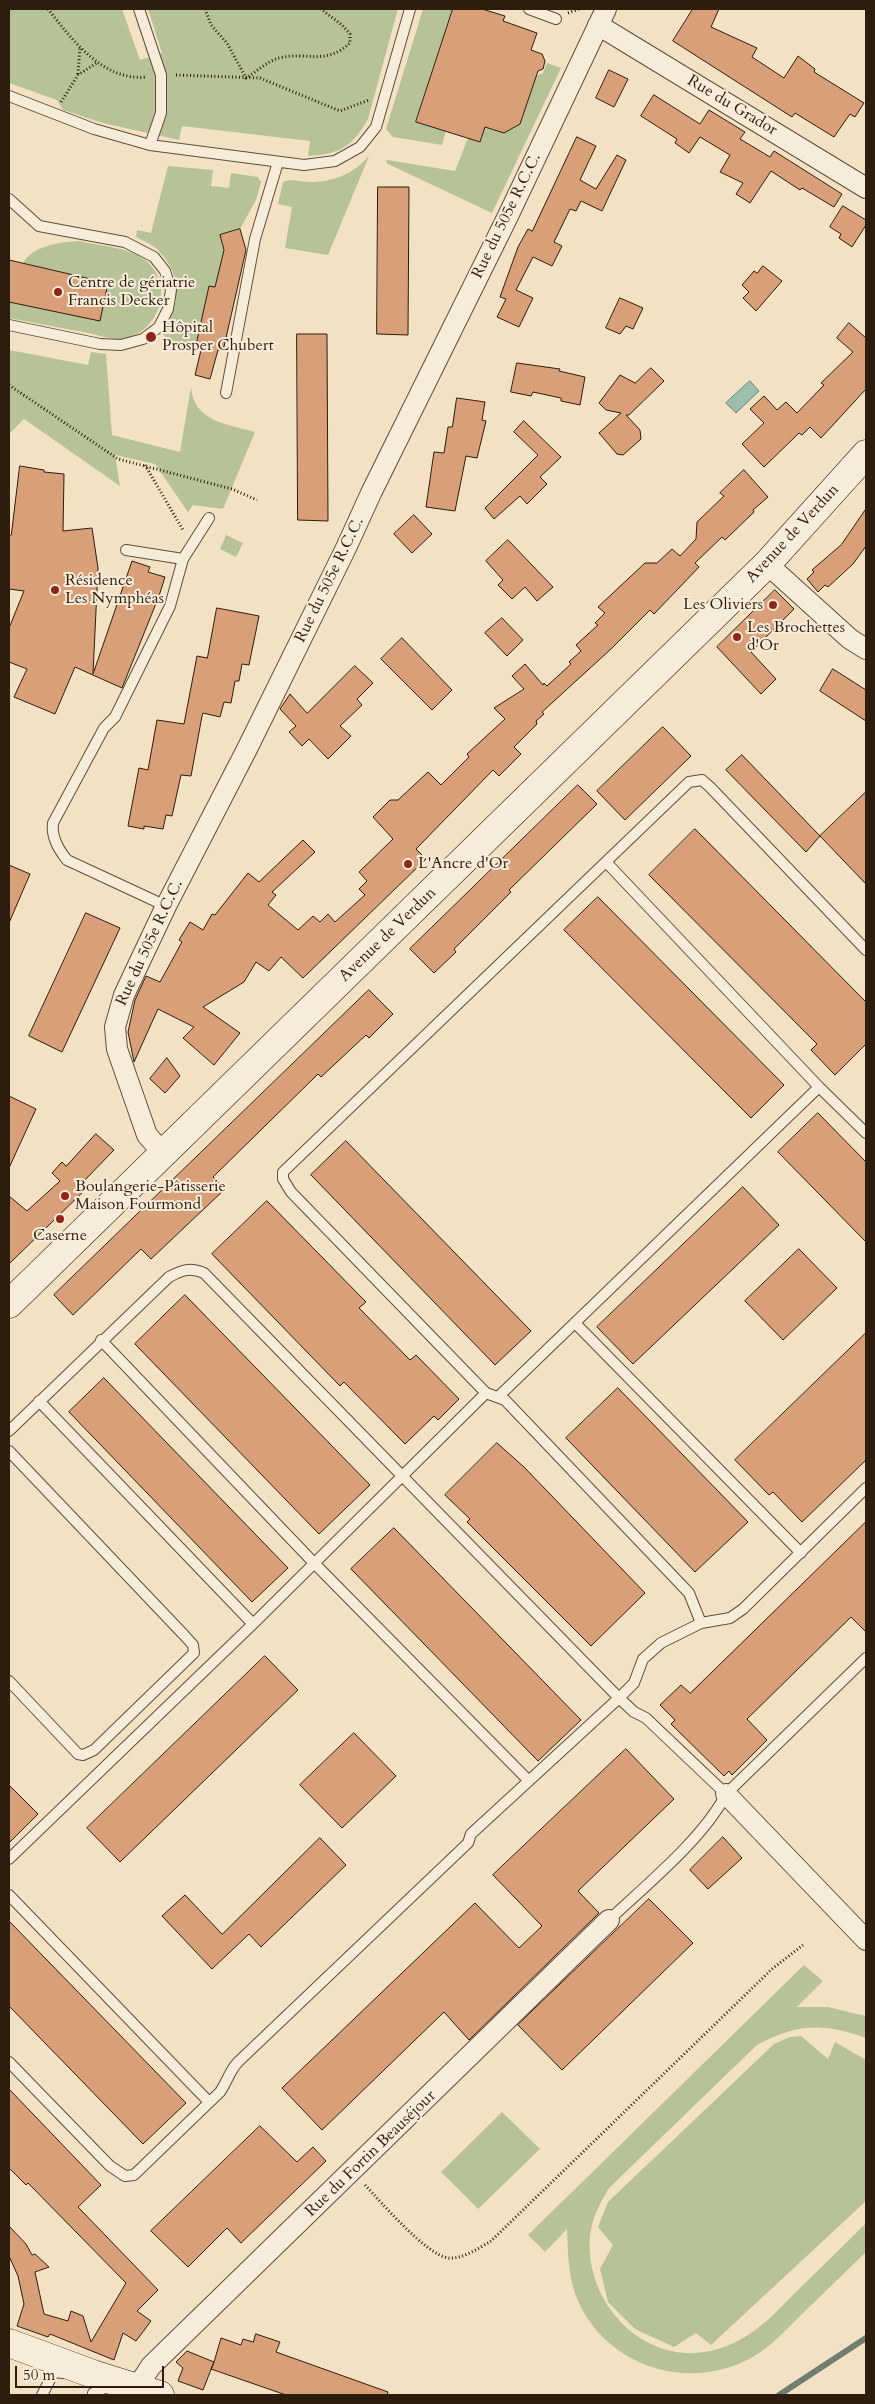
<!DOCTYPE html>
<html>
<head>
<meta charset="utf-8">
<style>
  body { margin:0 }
  #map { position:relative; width:875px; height:2404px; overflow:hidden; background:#f3e1c4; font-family:Cardo,serif }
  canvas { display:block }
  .frame { position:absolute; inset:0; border:10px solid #2d1d0e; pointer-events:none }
  .scale { position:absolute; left:15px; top:2366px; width:149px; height:22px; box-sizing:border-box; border:2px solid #2d1d0e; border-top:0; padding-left:6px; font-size:15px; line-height:18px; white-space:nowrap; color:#2d1d0e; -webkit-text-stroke:4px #f7ecd9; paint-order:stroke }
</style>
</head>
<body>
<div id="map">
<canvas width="875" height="2404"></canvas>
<div class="frame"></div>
<div class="scale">50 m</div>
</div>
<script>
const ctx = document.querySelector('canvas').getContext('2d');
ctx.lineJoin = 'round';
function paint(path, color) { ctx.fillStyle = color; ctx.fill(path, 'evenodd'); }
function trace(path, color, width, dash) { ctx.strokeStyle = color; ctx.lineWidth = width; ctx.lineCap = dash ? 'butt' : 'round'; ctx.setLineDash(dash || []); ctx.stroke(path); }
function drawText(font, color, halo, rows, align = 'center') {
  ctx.font = font + ' Cardo,serif'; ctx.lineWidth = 4; ctx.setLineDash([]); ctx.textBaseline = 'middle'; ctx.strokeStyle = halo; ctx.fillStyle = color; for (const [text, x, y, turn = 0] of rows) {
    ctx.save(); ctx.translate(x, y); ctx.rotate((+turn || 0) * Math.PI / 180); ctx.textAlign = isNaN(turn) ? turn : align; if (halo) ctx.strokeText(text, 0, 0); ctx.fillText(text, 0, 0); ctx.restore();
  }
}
const green = new Path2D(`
  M9,9h113l18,51 22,-7 -14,-44h250l-30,110c-16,28 -28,35 -60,37l2,-15 -128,-15 -3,14 -76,-17 -40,-13 -6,-10 -48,-17z
  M423,9h30l-37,112 30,10 -4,14 -49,-8 -7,-8z
  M547,63l14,5 -69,145 -106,-50 1,-3 68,11 13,-33 12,4 5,-15 24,3 11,-6 16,-48 7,-3z
  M369,156l-41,99 -43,-7 7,-41 -14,-3 5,-22c9,-4 17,0 27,0 24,0 43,-8 59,-26z
  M168,166l45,4 -2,16 18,2 2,-15 27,4 3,5 -5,18 -16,29 -20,6 4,16 -9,36 -6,-1 -13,59 -27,-4 -6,-7c16,-28 21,-57 -4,-83 -5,-6 -16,-10 -23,-14l1,-7 14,3z
  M79,241c21,5 49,6 66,19 31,24 14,74 -23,79 -10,1 -24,-4 -34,-6 -26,-5 -53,-10 -79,-15v-16l91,18 8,-37 -85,-20c11,-18 37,-21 56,-22z
  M9,350l79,15 3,-13 15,2 6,81 68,17 11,-65c3,35 36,37 64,45l-32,77 -30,-4 -5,7 -33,-48 -40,-9 5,31 -96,-67 -15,15z
  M226,535l17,8 -7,14 -16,-8z
  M804,1965l19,16 -26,26h31l37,9 1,22c-41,-15 -69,-15 -109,7l-148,143c-9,15 -17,30 -19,48 -6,71 60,136 131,112 34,-11 56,-37 80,-61 22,-21 44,-43 65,-64v29c-21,20 -42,41 -63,61 -17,17 -36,38 -58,48 -63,30 -139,3 -167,-60 -10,-22 -10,-48 -11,-72l-22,23 -17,-17z
  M801,2036l27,23 7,-17 31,18v141l-155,144 -15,-12 -22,14 -39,-18 -27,-27 -8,-33 13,-24 -15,-18 10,-25 166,-158 16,-7z
  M502,2112l38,37 -62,60 -37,-37z`);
const water = new Path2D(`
  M750,381l9,10 -23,22 -10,-10z`);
const stream = new Path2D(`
  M779,2395l87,-57`);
const building = new Path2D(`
  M453,9h29l23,7 -2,5 34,12 -6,17 11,4 3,7 -2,8 -5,2 -18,53 -16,9 -19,-6 -5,15 -64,-20z
  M693,9h26l-8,18 46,21 -5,9 32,21 14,-22 17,13 -1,3 50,31 -9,14 -5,-3 -16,23 -39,-24 -3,4 -119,-76z
  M609,70l19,9 -14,28 -18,-9z
  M654,95l46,29 9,-14 36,22 -5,7 30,18 4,-6 68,43 -8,13 -32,-19 -2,2 -29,-19 -21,32 -14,-9 7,-11 -23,-11 10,-17 -30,-18 -11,16 -14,-10 2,-4 -36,-23z
  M577,137l19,9 -16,34 16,9 21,-34 9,5 -24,51 -21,-10 -5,10 -6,-2 -16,33 8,4 -10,20 -19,-9 -17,33 17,8 -14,29 -22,-10 9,-18 -6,-2 18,-50 10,-18 4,2z
  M378,187h31l-1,148 -31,-1z
  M843,206l23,14v5l-14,22 -13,-9 2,-4 -11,-7z
  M240,229l6,21 -23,101 -5,-1 -8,29 -15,-4 7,-29 -6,-1 13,-59 6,1 9,-37 -4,-15z
  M9,260l99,23 -8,38 -91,-19z
  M763,266l19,15 -26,30 -13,-13 6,-6 -7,-7 12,-14 3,2z
  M620,298l23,10 -10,21 -7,-3 -6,8 -14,-6z
  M849,323l17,15v51l-45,49 -11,-11 -8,8 -3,-2 -35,34 -22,-23 22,-21 -14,-14 14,-13 13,14 9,-8 11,11 27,-28 -3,-2 32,-31 -16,-14z
  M297,334h30l1,187 -30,-1z
  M517,363l43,6 -1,2 26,6 -5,28 -19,-4v-3l-28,-6 -2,4 -20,-4z
  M651,368l13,13 -35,34h-3l14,15 1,9 -18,16 -6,-1 -18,-21 22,-20 -15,-3 -7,-7 21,-28 15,8z
  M457,398l28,4 -3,18 4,1 -9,37 -11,-2 -11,55 -29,-4 8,-55 10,1 4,-26h4z
  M524,421l37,36 -21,20 7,7 -20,20 -7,-8 -26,23 -9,-11 53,-53 -24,-23z
  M20,466l24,4v2l20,2 -1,57 29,-3 6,40 -5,106 39,-113 18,6 -2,5 17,5 -6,19 -37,92 -47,-21 -20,47 -41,-17 13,-28 -18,-7v-34l15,-37 -15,-2v-53l2,-1z
  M744,470l24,27 -15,13 1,2 -29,28 -3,-3 -27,26 4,4 -45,47 -4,-4 -39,39 -69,63 2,2 -8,7 1,3 -23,23 7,7 -22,22 -6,-6 -77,79 10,10 -123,119 -22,-21 -12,14 -13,-9 -12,20 -41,25 37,26 -26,32 -31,-27 11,-11 -36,-18 -24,53 -6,-30 7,-32 11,-24 14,6 22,-40 -3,-2 11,-18 13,8 9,-16 3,1 33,-42 11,9 44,-42 12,12 -43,40 4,3 -8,10 30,25 15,-14 7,6 8,-8 7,8 30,-27 -6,-6 8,-8 -8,-9 34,-33 -20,-22 17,-17h8l30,-28 13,13 28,-28 -2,-3 38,-35 -11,-11 30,-19 -12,-13 13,-12 18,21 1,-2 3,3 24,-22 -2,-2 12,-11 -5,-6 22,-20 -3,-2 10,-10 -7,-6 47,-44h12l15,-14 8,7 16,-17 1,-17 27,-26 -4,-3z
  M866,509v37l-13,18 -25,23 -3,-2 -7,7 -11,-13 7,-7 -2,-2 29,-25z
  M414,515l18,19 -20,19 -18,-19z
  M508,540l45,47 -16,14 -12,-14 -13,12 -14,-14 5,-5 -17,-19z
  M775,590l19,19 -43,43 25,27 -15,15 -44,-47z
  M217,608l42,8 -10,49 -7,-1 -3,17h-4l-4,22 -7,-1 -4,15 -17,-4 -1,3 -11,60 -10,-1 -9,41 -6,-1 -3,14 -19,-3v3l-16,-3 11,-58 9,2 9,-50 27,4 13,-68 10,2z
  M502,618l21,22 -16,16 -22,-23z
  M402,638l50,52 -20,20 -51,-51z
  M355,666l18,17 -16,16 5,6 -22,21 11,10 -23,23 -19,-20 -7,7 -13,-14 7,-6 -16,-17 10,-15 17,19z
  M833,669l33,21v31l-46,-30z
  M663,727l28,29 -66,64 -28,-29z
  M742,755l78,81 -14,16 -80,-82z
  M578,785l19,19 -88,86 2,2 -57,57 2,3 -22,21 -24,-24z
  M866,792v92l-46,-48z
  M695,829l171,173v42l-31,31 -24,-25 6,-6 -168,-169z
  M9,865l21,9 -21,49z
  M598,897l186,188 -33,33 -187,-188z
  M86,913l34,15 -58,124 -33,-16z
  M369,990l24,24 -24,24 -3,-3 -45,42 -3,-3 -105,103 12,12 -74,70 -10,-10 -68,66 -19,-20z
  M167,1058l13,18 -15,17 -15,-14z
  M9,1096l27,13 -27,59z
  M818,1113l48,49v80l-88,-90z
  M96,1134l18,16 -31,32 5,5 -79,77v-68l18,15 33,-30 -8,-8 10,-11 4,4z
  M346,1141l185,190 -36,34 -184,-190z
  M743,1187l36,38 -146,139 -36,-37z
  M267,1201l99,101 -7,6 51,52 6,-5 43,44 -21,21 -4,-4 -29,28 -61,-62 -4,4 -128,-132z
  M799,1249l38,39 -54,52 -38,-39z
  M185,1295l185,190 -51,49 -184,-190z
  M866,1333v127l-64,62 -29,-30 -4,3 -34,-35z
  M104,1378l184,190 -36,34 -183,-190z
  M618,1388l130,134 -53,50 -129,-134z
  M497,1443l27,24 121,126 -54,53 -124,-124 3,-3 -25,-24z
  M866,1522v110l-15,-15 -104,102 20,21 -35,35 -3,-4 -5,5 -53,-52 4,-4 -15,-15 21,-20 9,8z
  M394,1528l187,192 -43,41 -187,-192z
  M265,1656l33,34 -178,172 -33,-34z
  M354,1733l42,43 -54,52 -42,-43z
  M626,1749l48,50 -96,92 21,22 -130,127 -25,-28 -122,118 -40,-42 193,-185 44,45 23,-22 -49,-51z
  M9,1785l29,29 -29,29z
  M723,1837l19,21 -34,31 -18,-19z
  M320,1838l26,27 -85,82 -12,-13 -37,35 -50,-53 23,-21 37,39z
  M649,1899l44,44 -131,127 -44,-45z
  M9,1921l177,182 -43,41 -134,-138z
  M9,2089l92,96 -23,22 80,83 -21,21 14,10 -15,20 -13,-8 -9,27 -64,-26 -2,3 -31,-11 7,-22 -6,-28 -9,-20v-30l17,18 6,11 3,-1 14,13 -14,5 9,42 24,7 3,-10 12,5 8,26 35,-59 -98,-100 -2,2 -17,-17z
  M260,2126l37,36 16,-15 13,14 -85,82 -14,-15 -39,39 -37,-36z
  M256,2334l24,8 -4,10 112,40 -1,3h-101l-75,-26 3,-7 -11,28 -25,-9 5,-13 -7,-6 11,-11 27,11 7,-24 20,7 2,-6 10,3z`);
const path = new Path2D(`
  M48,9c24,31 56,73 99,68
  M205,9l6,16 16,18 19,35c10,-6 22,-17 33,-20 29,-7 46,8 71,-15v-9l-8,-9 -21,-16
  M568,13l11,-4
  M78,74l2,-27
  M176,75l84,3 80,33 29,-11
  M61,102l17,-27 20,-13
  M9,385l109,74 114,30 25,11
  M145,465l38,65
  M365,2185c16,17 62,71 84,73 14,1 30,-10 42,-17l281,-272 31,-24`);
const service = new Path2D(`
  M139,9l22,66v38l-11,32
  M529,9l27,10
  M9,96l85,33 56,16 154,20 31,-4 25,-14 16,-20 34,-118
  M9,199l30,27 86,16 29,15 11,14 6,19 -3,19 -9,18 -16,12 -22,6 -21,-1 -91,-19
  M226,393l29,-154 23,-77
  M126,550l57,9
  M606,862l213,225 47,46
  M166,906l-99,-46c-9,-11 -16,-23 -14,-37l51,-95 11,-11 55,-111 13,-47 26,-41
  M575,1323l226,230
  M101,1340l213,223 215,218
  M498,1397l321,-310
  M39,1401l214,223
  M9,1431l160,-154c13,-7 21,-10 35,-4l415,425 15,14 12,6 80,76
  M9,1451l175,184 9,10 1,8 -100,97 -11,5 -5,-1 -69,-73
  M701,1623l-12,-30 -184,-193 -19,-7 -195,-201 -8,-13v-7l406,-390 13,-2 8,7 156,163
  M9,1859l244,-235 233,-231
  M9,1895l200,207
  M609,1920c36,-34 95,-82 117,-126l140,-136
  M9,2062l101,104 15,10 9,-1 86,-83c7,-10 10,-22 18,-30l230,-219 3,-9 148,-136 15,-15 9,-24 18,-16 40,-20 29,-5 13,-9 123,-121
  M93,2393l12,-5 6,1
  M42,2395l12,-23 9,1`);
const minor = new Path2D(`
  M598,25l268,163
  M767,564l83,75 16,10
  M163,1153l-16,-18 -30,-86 -2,-22 9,-32 42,-89 81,-157 99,-201 26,-57 136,-275 98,-207
  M726,1794l140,146
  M136,2389l15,-23 458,-446`);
const secondary = new Path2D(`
  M9,1304l758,-740 99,-110
  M9,2343l84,31 67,21`);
const markers = [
  [58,292,5,"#8f2418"],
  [151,337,6,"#8f2418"],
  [55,590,5,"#8f2418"],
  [773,605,5,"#8f2418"],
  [737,637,5,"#8f2418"],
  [408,864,5,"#8f2418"],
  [65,1196,5,"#8f2418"],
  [60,1219,5,"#8f2418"]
];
const streetNames = [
  ["Rue du Grador",732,106,31],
  ["Rue du 505e R.C.C.",507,216,-64],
  ["Avenue de Verdun",793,534,-47],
  ["Rue du 505e R.C.C.",330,580,-64],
  ["Avenue de Verdun",388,935,-44],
  ["Rue du 505e R.C.C.",150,943,-65],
  ["Rue du Fortin Beauséjour",371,2154,-44]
];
const poiNames = [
  ["Centre de gériatrie",68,283],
  ["Francis Decker",68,301],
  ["Hôpital",162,328],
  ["Prosper Chubert",162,346],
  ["Résidence",65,581],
  ["Les Nymphéas",65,599],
  ["Les Oliviers",763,605,"right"],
  ["Les Brochettes",747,628],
  ["d'Or",747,646],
  ["L'Ancre d'Or",418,864],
  ["Boulangerie-Pâtisserie",75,1187],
  ["Maison Fourmond",75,1205],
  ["Caserne",60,1236,"center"]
];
paint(green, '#b7c397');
paint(water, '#9cbeb0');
trace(water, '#707e6f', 1);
trace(stream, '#707e6f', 6);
paint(building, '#d99f78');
trace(building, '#2d1d0e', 1);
trace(service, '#5e4e3c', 12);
trace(minor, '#5e4e3c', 22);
trace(secondary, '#2d1d0e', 29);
trace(path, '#2d1d0e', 3, [1, 2.5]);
trace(service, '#f7ecd9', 10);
trace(minor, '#f7ecd9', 20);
trace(secondary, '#f7ecd9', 28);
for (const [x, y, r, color] of markers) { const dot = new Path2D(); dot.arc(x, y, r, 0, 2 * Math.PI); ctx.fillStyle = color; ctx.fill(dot); trace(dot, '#f7ecd9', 2); }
drawText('16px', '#2d1d0e', '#f7ecd9', streetNames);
drawText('16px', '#2d1d0e', '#f7ecd9', poiNames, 'left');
</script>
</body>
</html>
